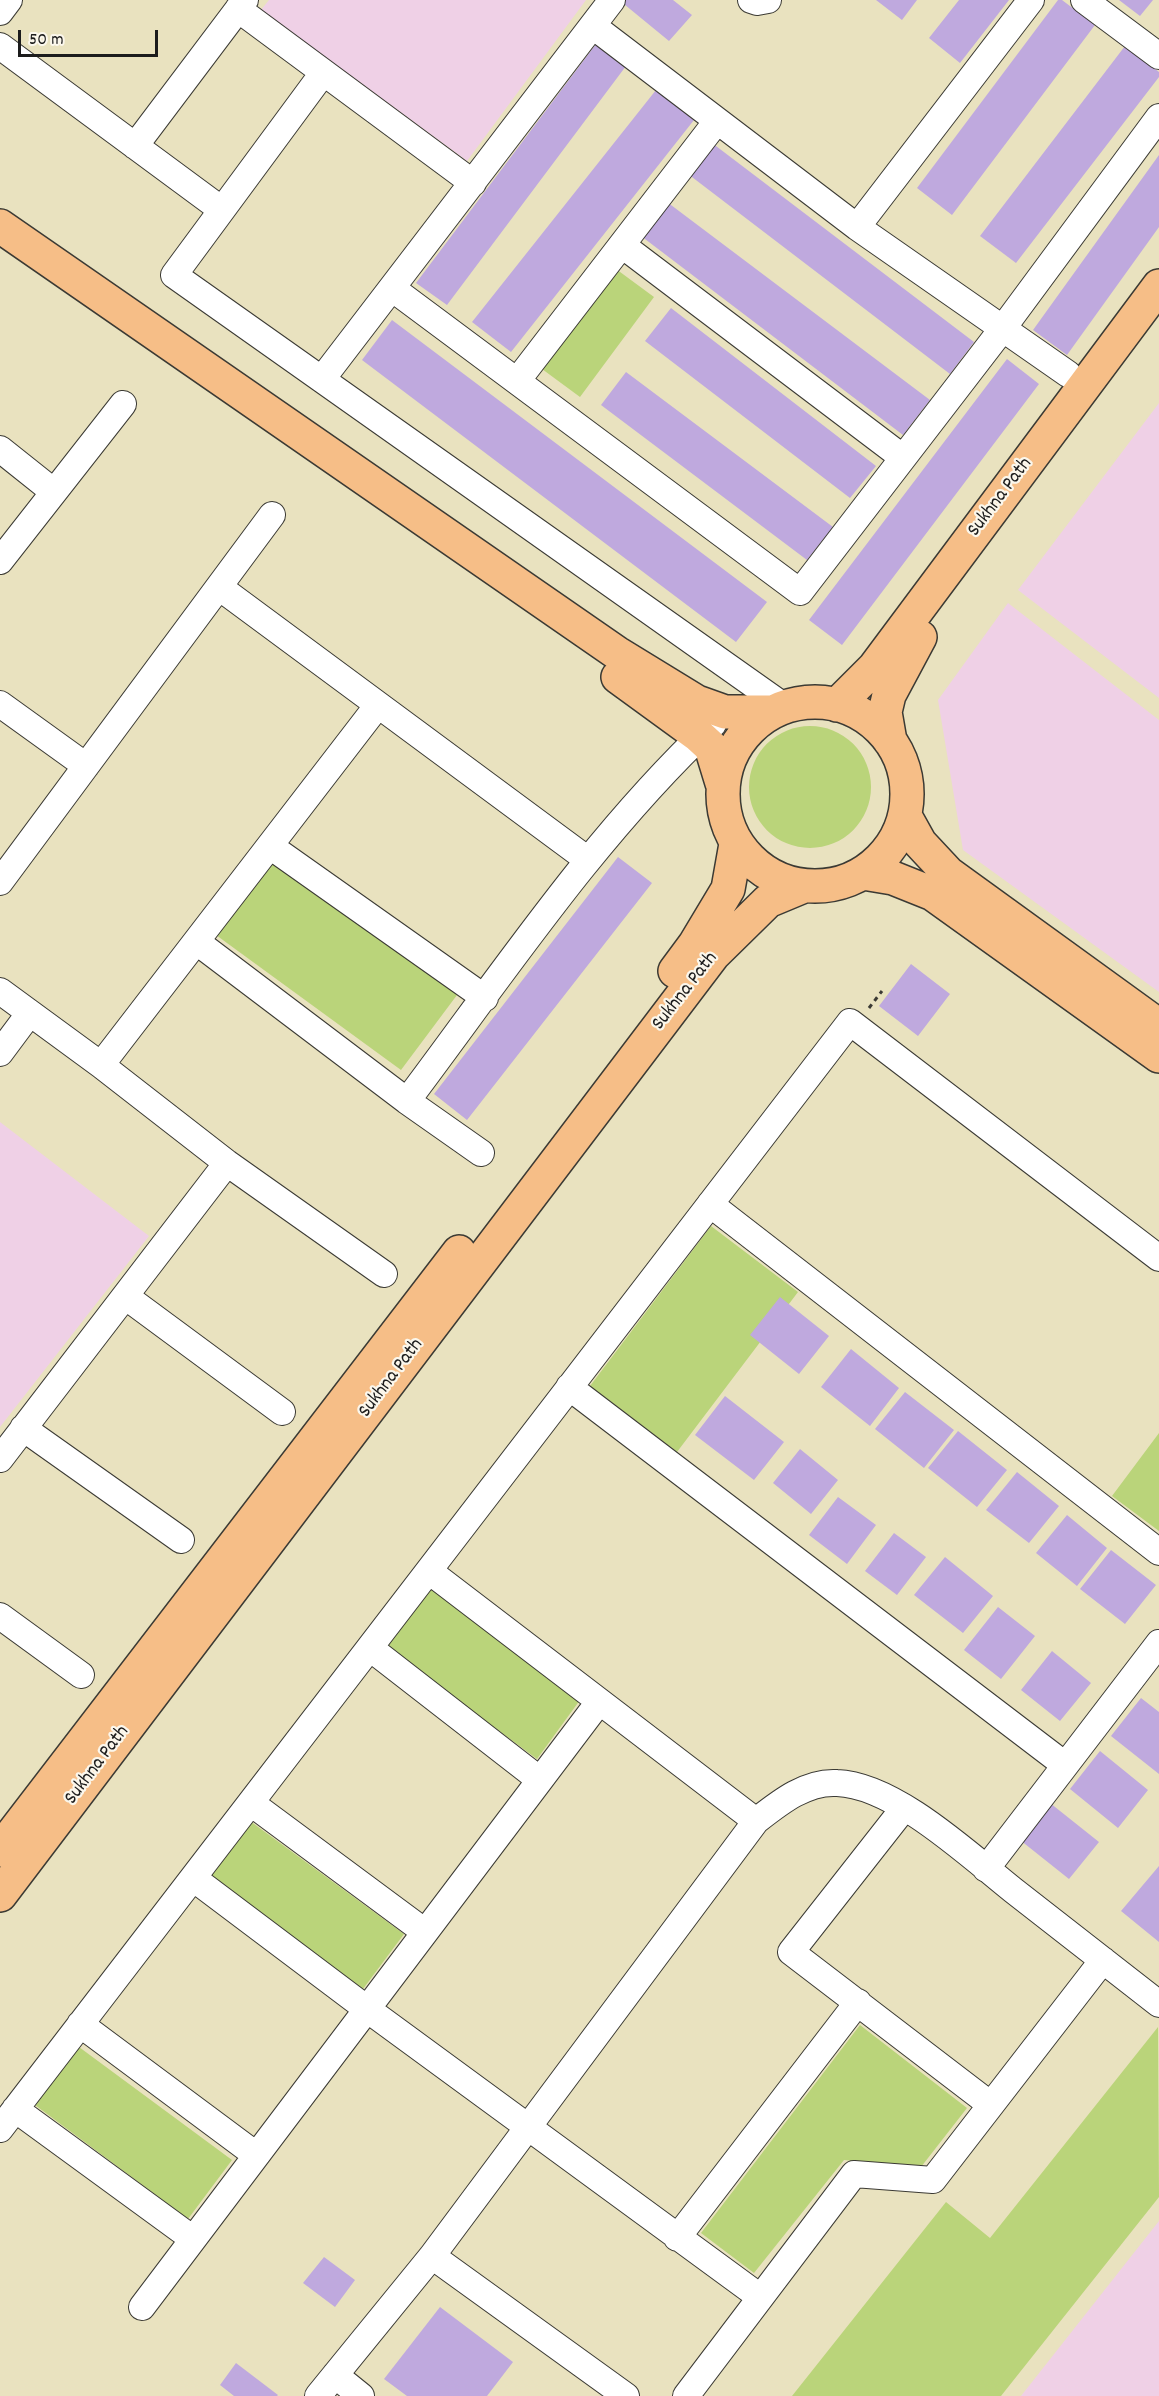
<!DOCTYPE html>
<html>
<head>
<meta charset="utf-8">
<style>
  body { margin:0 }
  #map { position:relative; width:1159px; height:2396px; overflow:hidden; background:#e9e2bf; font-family:Dekko,sans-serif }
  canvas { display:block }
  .scale { position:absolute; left:18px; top:30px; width:140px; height:27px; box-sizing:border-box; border:3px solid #1c1c1c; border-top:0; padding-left:8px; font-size:18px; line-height:21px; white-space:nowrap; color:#1c1c1c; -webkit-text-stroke:4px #fbf7ec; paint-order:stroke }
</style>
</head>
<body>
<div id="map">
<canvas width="1159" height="2396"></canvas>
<div class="scale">50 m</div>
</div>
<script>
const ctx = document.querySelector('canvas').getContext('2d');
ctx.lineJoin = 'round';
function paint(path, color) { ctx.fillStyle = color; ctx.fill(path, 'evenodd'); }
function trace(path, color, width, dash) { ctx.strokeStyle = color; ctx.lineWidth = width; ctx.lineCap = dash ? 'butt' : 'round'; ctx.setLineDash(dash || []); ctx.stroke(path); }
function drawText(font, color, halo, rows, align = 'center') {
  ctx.font = font + ' Dekko,sans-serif'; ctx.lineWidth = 4.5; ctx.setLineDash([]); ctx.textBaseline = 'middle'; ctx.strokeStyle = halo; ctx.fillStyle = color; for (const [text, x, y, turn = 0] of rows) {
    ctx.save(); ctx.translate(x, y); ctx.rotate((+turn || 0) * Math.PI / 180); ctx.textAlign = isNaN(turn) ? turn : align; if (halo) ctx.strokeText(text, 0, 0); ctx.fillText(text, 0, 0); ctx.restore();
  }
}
const built = new Path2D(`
  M269,0h317l-119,161 -206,-151z
  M1159,403v295l-141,-108z
  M1008,603l151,117v272l-196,-142 -25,-150z
  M0,1122l149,114 -149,191z
  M1159,2221v175h-138z`);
const green = new Path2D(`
  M616,269l38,28 -74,100 -38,-28z
  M749 787a61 61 0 1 1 122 0a61 61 0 1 1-122 0Z
  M272,859l185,136 -56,75 -185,-135z
  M711,1226l87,66 -121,160 -87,-66z
  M1159,1433v98l-47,-35z
  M427,1586l153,114 -43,59 -154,-114z
  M250,1821l154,113 -44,59 -154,-113z
  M860,2025l107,83 -46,59 -77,-7 -90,113 -53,-40z
  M1158,2027l1,170 -158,199h-209l154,-194 44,36z
  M79,2047l153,113 -44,59 -153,-114z`);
const building = new Path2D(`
  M619,0h54l19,15 -23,26z
  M876,0h41l-15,20z
  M959,0h50l-49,63 -31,-25z
  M1058,0h4l33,25 -143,190 -35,-27z
  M1119,0h34l-13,16z
  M596,44l30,22 -179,239 -31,-22z
  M1125,46l34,26v5l-143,186 -36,-27z
  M656,90l38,30 -183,232 -39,-30z
  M712,143l262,199 -24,32 -262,-200z
  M1159,155v72l-92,128 -34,-25z
  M667,202l263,198 -27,35 -262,-199z
  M671,308l205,158 -26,32 -205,-157z
  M392,320l375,282 -31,40 -374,-282z
  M1007,359l32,25 -197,261 -33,-25z
  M626,372l207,155 -26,33 -206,-155z
  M618,857l34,26 -185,237 -33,-26z
  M911,964l39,30 -32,42 -39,-30z
  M780,1297l49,39 -30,38 -49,-39z
  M851,1349l48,39 -29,38 -49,-39z
  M905,1392l49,38 -30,38 -49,-39z
  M725,1396l59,46 -30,38 -59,-45z
  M958,1431l49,39 -30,37 -49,-39z
  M800,1449l38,31 -27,34 -38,-31z
  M1017,1472l42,34 -30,37 -43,-33z
  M838,1497l38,28 -29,39 -38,-29z
  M1067,1515l40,33 -30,38 -41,-33z
  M894,1533l32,24 -29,38 -32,-24z
  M1111,1550l45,35 -31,39 -45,-35z
  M945,1557l48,39 -30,37 -49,-38z
  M998,1607l37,29 -34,43 -37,-29z
  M1052,1651l39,32 -31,38 -39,-31z
  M1141,1698l18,14v62l-48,-38z
  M1100,1751l48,39 -30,38 -48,-39z
  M1050,1803l49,39 -30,37 -49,-39z
  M1159,1866v76l-38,-31z
  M324,2257l31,23 -20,27 -32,-24z
  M440,2307l73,55 -26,34h-80l-23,-17z
  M236,2363l42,32 -1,1h-43l-14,-11z`);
const path = new Path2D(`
  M869,1008l13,-17`);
const minor = new Path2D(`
  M751,0l6,2 11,-2
  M1084,0l75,56
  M238,9l235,174
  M0,12l9,-12
  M593,26l264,201 211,147
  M0,46l222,164
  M323,73l-149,202 611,432
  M135,146l110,-146
  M857,227l174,-227
  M622,245l280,212
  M393,289l407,303 203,-264 156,-211
  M322,379l290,-379
  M517,381l200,-260
  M0,449l54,43
  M0,561l123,-157
  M219,587l369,273
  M0,704l86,62
  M270,846l215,152
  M0,882l272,-367
  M197,942l210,159 74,52
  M0,991l101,74 126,98 157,111
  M0,1053l29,-39
  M101,1065l277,-360
  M407,1101c97,-129 188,-266 306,-377
  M710,1204l449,348
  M125,1296l157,116
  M569,1387l496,378
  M23,1428l158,112
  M0,1459l227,-296
  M429,1571l327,250
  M0,1616l81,59
  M370,1648l170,132
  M251,1803l174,129
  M904,1808l-113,144 200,153
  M986,1869l173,-226
  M193,1878l174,131 393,288
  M80,2024l176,131
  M15,2109l178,130
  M0,2129l850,-1107 309,236
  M677,2238l181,-236
  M432,2256l194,140
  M142,2307l457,-605
  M335,2375l26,21
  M318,2396l114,-140 324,-435c23,-18 50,-40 81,-38 59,2 135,75 181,111 47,37 94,73 141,110
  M686,2396l168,-222 79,6 170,-220`);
const major = new Path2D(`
  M0,226l617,427 80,49 28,10h48
  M618,677l81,59 12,11 11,36
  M723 794a92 92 0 1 1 184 0a92 92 0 1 1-184 0Z
  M837,705l37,-37 285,-382
  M890,741l-5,-29 4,-17 31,-58
  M905,816l15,27 28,30 211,153
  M863,873l30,5 40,16 226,162
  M675,971l20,-27 33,-55 8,-45
  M0,1850l459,-598
  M0,1895l713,-940 55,-54 36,-15`);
const streetNames = [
  ["Sukhna Path",1001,498,-53],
  ["Sukhna Path",686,992,-52],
  ["Sukhna Path",392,1379,-53],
  ["Sukhna Path",98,1766,-53]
];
paint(built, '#efd0e6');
paint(green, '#bad47a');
paint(building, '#bfa9de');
trace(minor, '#3b3a34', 28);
trace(major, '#3b3a34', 36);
trace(path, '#3b3a34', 3, [4.5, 4.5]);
trace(minor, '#fff', 26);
trace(major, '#f6be87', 33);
drawText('20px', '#1c1c1c', '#fbf7ec', streetNames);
</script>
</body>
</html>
